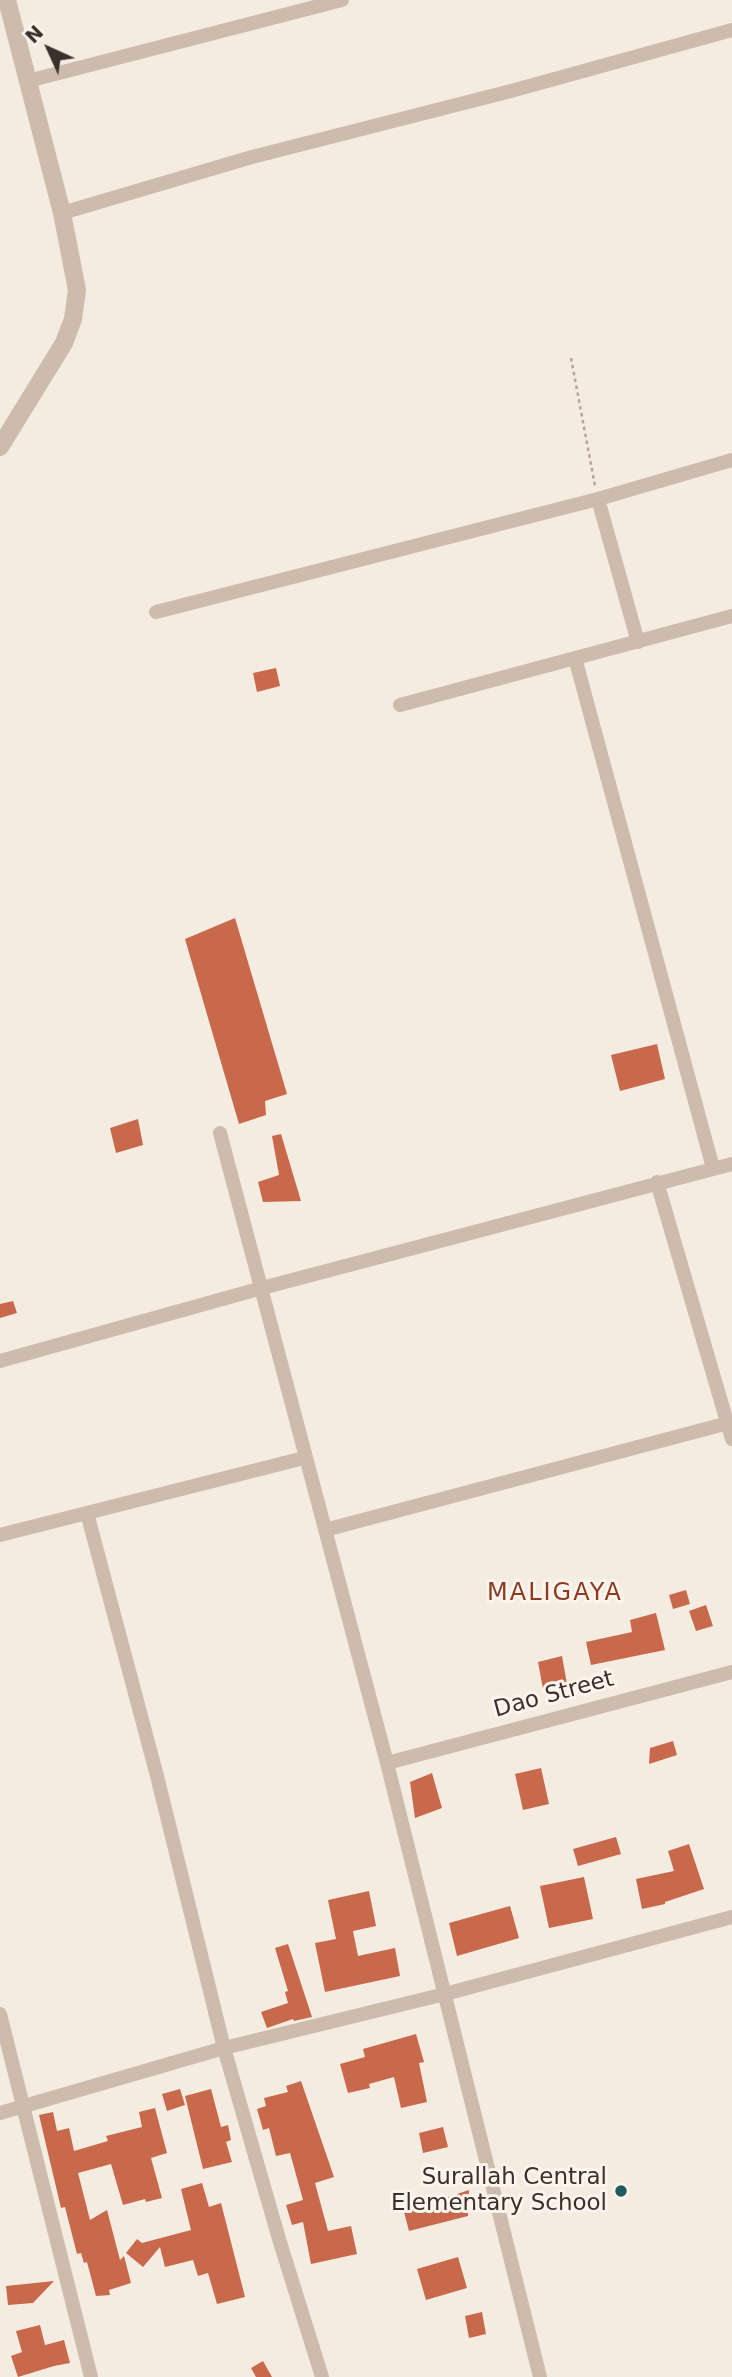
<!DOCTYPE html>
<html>
<head>
<meta charset="utf-8">
<style>
  body { margin:0 }
  #map { position:relative; width:732px; height:2377px; overflow:hidden; background:#f4ebe1; font-family:"DejaVu Sans",sans-serif }
  canvas { display:block }
  .north { position:absolute; left:14px; top:14px; width:70px; height:70px; -webkit-text-stroke:5px #fbf5ee; paint-order:stroke; rotate:315deg; font-size:19px; font-weight:700; line-height:28px; text-align:center; color:#3b302b }
  .north::after { content:''; display:block; margin:auto; width:24px; height:32px; background:#3b302b; clip-path:polygon(50% 0,100% 100%,50% 72%,0 100%) }
</style>
</head>
<body>
<div id="map">
<canvas width="732" height="2377"></canvas>
<div class="north">N</div>
</div>
<script>
const ctx = document.querySelector('canvas').getContext('2d');
ctx.lineJoin = 'round';
function paint(path, color) { ctx.fillStyle = color; ctx.fill(path, 'evenodd'); }
function trace(path, color, width, dash) { ctx.strokeStyle = color; ctx.lineWidth = width; ctx.lineCap = dash ? 'butt' : 'round'; ctx.setLineDash(dash || []); ctx.stroke(path); }
function drawText(font, color, halo, rows, align = 'center') {
  ctx.font = font + ' "DejaVu Sans",sans-serif'; ctx.lineWidth = 6; ctx.setLineDash([]); ctx.textBaseline = 'middle'; ctx.strokeStyle = halo; ctx.fillStyle = color; for (const [text, x, y, turn = 0] of rows) {
    ctx.save(); ctx.translate(x, y); ctx.rotate((+turn || 0) * Math.PI / 180); ctx.textAlign = isNaN(turn) ? turn : align; if (halo) ctx.strokeText(text, 0, 0); ctx.fillText(text, 0, 0); ctx.restore();
  }
}
const building = new Path2D(`
  M276,668l4,18 -23,6 -4,-19z
  M235,918l52,176 -22,7 1,14 -27,9 -54,-185z
  M657,1044l8,35 -45,12 -9,-36z
  M138,1119l5,26 -27,8 -6,-25z
  M281,1134l20,67 -38,1 -5,-20 21,-7 -7,-39z
  M13,1301l4,12 -17,5v-14z
  M686,1590l4,14 -17,5 -4,-14z
  M706,1605l7,21 -17,5 -7,-20z
  M656,1613l9,37 -74,15 -5,-23 46,-10 -2,-12z
  M562,1656l5,28 -24,5 -5,-27z
  M673,1741l4,14 -28,9 1,-16z
  M541,1768l8,36 -26,6 -8,-36z
  M432,1773l10,35 -27,10 -5,-36z
  M616,1837l5,17 -43,12 -5,-17z
  M689,1844l15,45 -39,13v2l-23,5 -6,-30 38,-8 -6,-20z
  M584,1877l9,42 -44,9 -9,-42z
  M369,1891l7,35 -23,5 5,25 37,-8 5,28 -75,16 -10,-49 21,-4 -8,-39z
  M510,1906l9,32 -62,18 -8,-33z
  M288,1944l24,73 -18,4 -1,-2 -26,9 -6,-16 27,-9 -3,-11 3,-1 -13,-43z
  M416,2034l8,28 -5,1 8,39 -26,6 -7,-31 -25,7 1,4 -22,5 -8,-29 25,-7 -2,-8z
  M301,2081l33,96 -19,6 13,48 23,-5 6,28 -46,10 -8,-42 -11,3 -6,-20 17,-5 -13,-47 -14,3 -7,-28 -6,2 -6,-21 9,-3 -2,-8 24,-6 -2,-6z
  M180,2089l5,16 -18,6 -5,-17z
  M211,2089l10,38 7,-2 3,15 -5,2 6,20 -29,7 -18,-73z
  M155,2108l12,45 -16,5 11,40 -16,4 -1,-3 -22,6 -12,-41 -33,9 12,47 17,-10 13,50 4,-4 7,27 -22,7 1,5 -14,1 -9,-34 -3,1 -3,-10 -4,1 -12,-47 -4,1 -22,-93 14,-3 4,19 12,-3 5,23 34,-10 -2,-5 36,-9 -3,-15z
  M443,2127l5,20 -25,6 -4,-20z
  M202,2183l7,24 12,-4 24,94 -28,7 -9,-31 -10,3 -5,-16 -28,7 -5,-20 -17,20 -17,-14 11,-14 5,4 49,-13 -10,-41z
  M469,2190l-1,26 -59,15 -5,-19z
  M458,2257l9,31 -41,12 -9,-31z
  M54,2281l-21,22 -25,2 -2,-19z
  M482,2312l4,22 -17,4 -4,-22z
  M40,2325l5,20 19,-5 6,23 -16,3 -36,11 -7,-21 11,-4 -6,-21z
  M263,2361l9,16h-16l-5,-9z`);
const path = new Path2D(`
  M571,358l24,128`);
const minor = new Path2D(`
  M28,81l314,-81
  M62,213l190,-56 259,-66 221,-61
  M598,499l40,143
  M156,612l442,-113 134,-39
  M575,658l138,510
  M400,705l332,-89
  M220,1133l167,630 153,614
  M657,1182l75,257
  M0,1361l262,-73 470,-124
  M87,1513l70,263 67,272 55,191 43,138
  M325,1530l407,-108
  M0,1535l304,-77
  M387,1763l345,-91
  M0,2014l91,363
  M0,2113l224,-65 221,-54 287,-77`);
const tertiary = new Path2D(`
  M0,447l64,-104 9,-24 4,-29 -15,-77 -55,-213`);
const markers = [
  [621,2191,7,"#1f5a5e"]
];
const streetNames = [
  ["Dao Street",554,1695,-15]
];
const poiNames = [
  ["Surallah Central",607,2178],
  ["Elementary School",607,2204]
];
const neighbourhoodNames = [
  ["MALIGAYA",555,1594]
];
paint(building, '#c8694b');
trace(path, '#b9a596', 2.5, [3.5, 3.5]);
trace(minor, '#cdbbac', 14);
trace(tertiary, '#cdbbac', 18);
for (const [x, y, r, color] of markers) { const dot = new Path2D(); dot.arc(x, y, r, 0, 2 * Math.PI); ctx.fillStyle = color; ctx.fill(dot); trace(dot, '#fbf5ee', 2.5); }
drawText('23px', '#3b302b', '#fbf5ee', streetNames);
drawText('23px', '#3b302b', '#fbf5ee', poiNames, 'right');
ctx.letterSpacing = '2px';
drawText('24px', '#8c3b22', '#fbf5ee', neighbourhoodNames);
ctx.letterSpacing = '0px';
</script>
</body>
</html>
